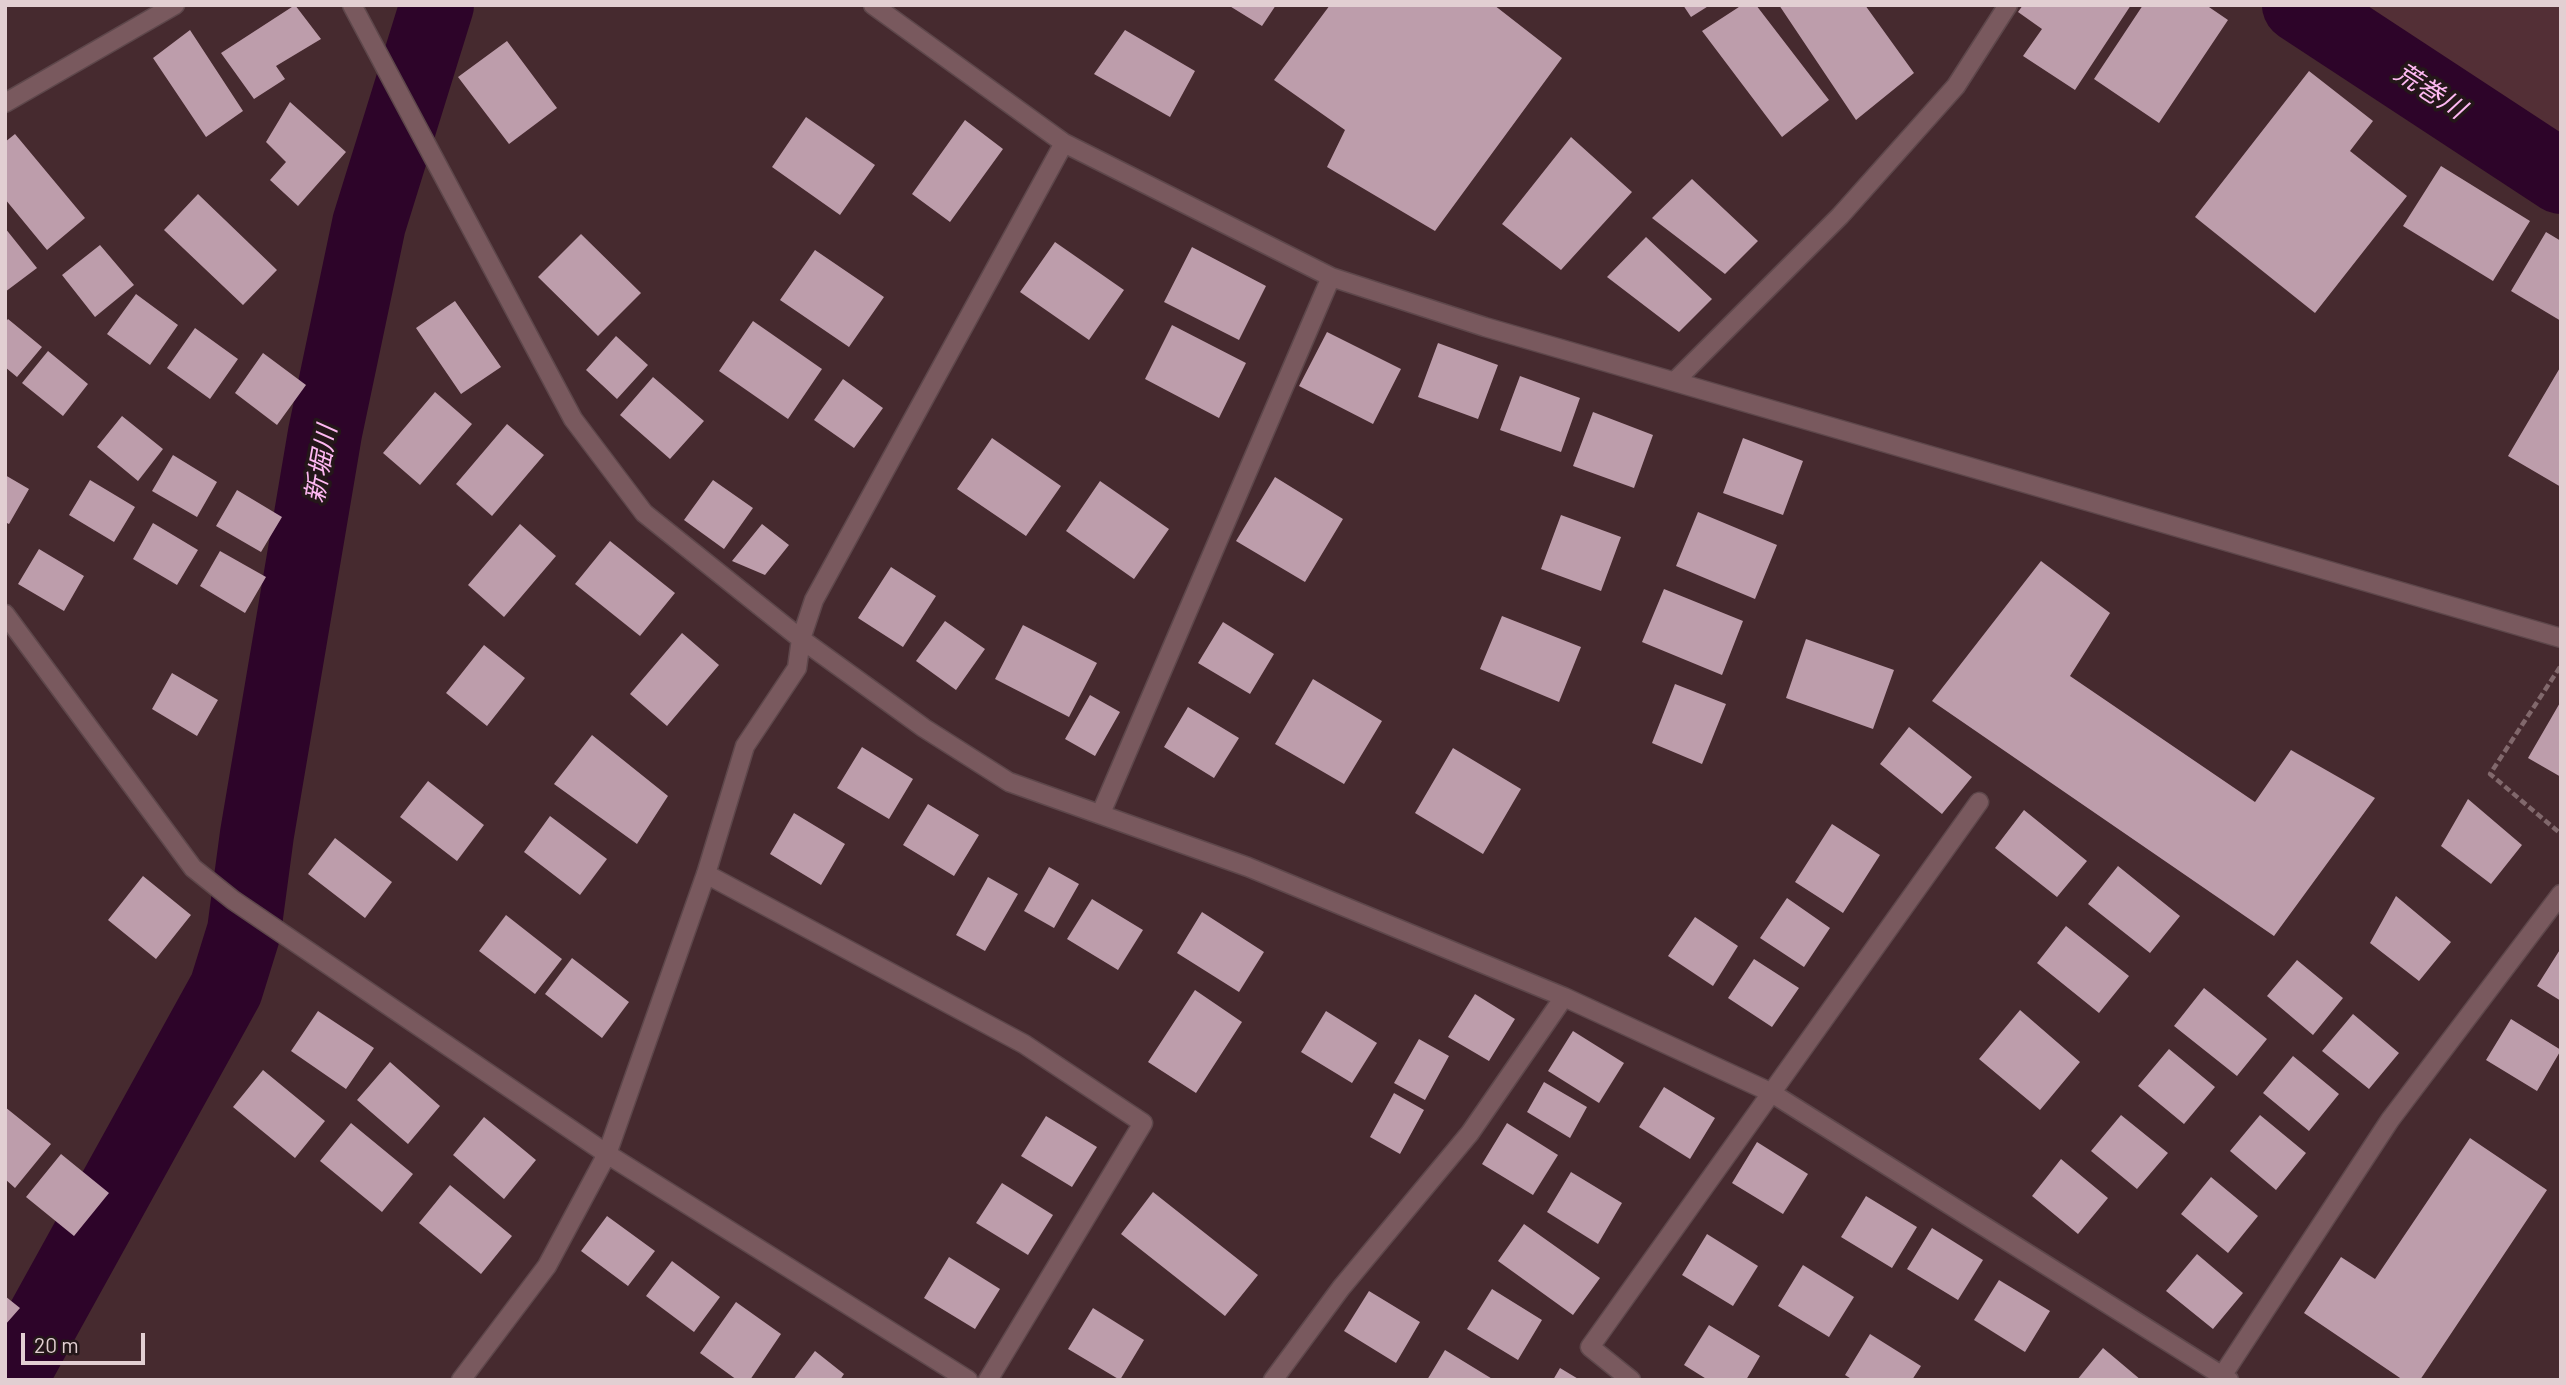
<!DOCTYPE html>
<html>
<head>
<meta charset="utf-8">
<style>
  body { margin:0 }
  #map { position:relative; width:2566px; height:1385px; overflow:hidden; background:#462a2f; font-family:Barlow,sans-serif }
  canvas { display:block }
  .frame { position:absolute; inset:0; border:7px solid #e2cfd2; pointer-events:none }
  .scale { position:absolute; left:21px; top:1333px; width:124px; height:32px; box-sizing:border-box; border:4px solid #e2cfd2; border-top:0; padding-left:9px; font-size:21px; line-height:24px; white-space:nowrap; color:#e2cfd2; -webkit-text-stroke:5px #241719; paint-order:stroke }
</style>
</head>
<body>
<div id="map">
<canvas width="2566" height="1385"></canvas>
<div class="frame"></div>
<div class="scale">20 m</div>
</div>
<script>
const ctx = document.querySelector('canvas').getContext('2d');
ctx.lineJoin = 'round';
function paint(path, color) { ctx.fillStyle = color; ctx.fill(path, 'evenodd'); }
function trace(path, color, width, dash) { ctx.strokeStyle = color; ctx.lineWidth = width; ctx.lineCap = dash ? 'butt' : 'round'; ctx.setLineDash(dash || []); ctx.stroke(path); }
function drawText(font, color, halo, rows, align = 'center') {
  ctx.font = font + ' Barlow,"Noto Sans JP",sans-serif'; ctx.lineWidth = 7; ctx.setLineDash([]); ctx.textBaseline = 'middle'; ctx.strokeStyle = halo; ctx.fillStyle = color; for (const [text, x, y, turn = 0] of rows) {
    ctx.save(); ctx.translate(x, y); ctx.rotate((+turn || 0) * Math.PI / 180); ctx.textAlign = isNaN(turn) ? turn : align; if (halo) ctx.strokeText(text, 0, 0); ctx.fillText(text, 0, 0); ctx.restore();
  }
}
const built = new Path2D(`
  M2326,5h235v140z`);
const river = new Path2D(`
  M2299,5l262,172
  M10,1380l216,-391 18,-58 13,-97 68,-401 44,-209 68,-219`);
const building = new Path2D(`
  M295,5l26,34 -45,27 9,13 -31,20 -33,-46z
  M1228,5h48l-14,21z
  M1330,5h164l68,53 -127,173 -108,-64 18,-37 -71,-50z
  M1683,5h27l-19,12z
  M1742,5h14l73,95 -47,37 -80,-106z
  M1779,5h86l49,68 -58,47z
  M2023,5h108l-56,85 -52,-34 19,-27 -24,-17z
  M2143,5h63l22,15 -69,103 -65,-44z
  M190,30l53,81 -37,26 -53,-79z
  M1125,30l70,41 -25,46 -76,-43z
  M507,41l50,67 -48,36 -51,-67z
  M2309,71l64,50 -23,30 57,45 -92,117 -120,-96z
  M290,102l56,50 -48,54 -28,-26 16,-18 -20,-20z
  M806,117l69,48 -35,50 -68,-48z
  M965,120l38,29 -53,73 -38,-28z
  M15,134l70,84 -38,32 -42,-51v-57z
  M1571,137l61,55 -71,78 -59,-46z
  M2441,166l89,55 -37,60 -90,-55z
  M1692,179l66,62 -33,33 -73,-56z
  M198,194l79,76 -34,35 -79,-75z
  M5,228l32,40 -32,24z
  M2546,232l15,9v80l-50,-30z
  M581,234l60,59 -43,43 -60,-59z
  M1646,237l66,62 -33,33 -72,-55z
  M1055,242l69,48 -35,50 -69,-48z
  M100,245l34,40 -39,32 -33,-42z
  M1192,247l74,39 -27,54 -75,-38z
  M815,250l69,47 -35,50 -69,-47z
  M136,294l42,31 -28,40 -43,-31z
  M455,301l46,66 -40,27 -45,-66z
  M8,319l34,28 -25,30 -12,-10v-44z
  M753,321l69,48 -34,50 -69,-48z
  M1172,325l74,38 -27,55 -74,-39z
  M195,328l43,31 -28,40 -43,-31z
  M1327,332l74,37 -28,55 -74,-38z
  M616,336l32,29 -31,34 -31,-29z
  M1438,343l60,22 -20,54 -60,-22z
  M48,351l40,33 -25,32 -41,-33z
  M263,353l43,32 -29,40 -42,-32z
  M2561,366v121l-53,-31z
  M1520,376l60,22 -19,54 -61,-22z
  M653,377l51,44 -34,38 -50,-44z
  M843,379l40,29 -29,40 -40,-28z
  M435,392l37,32 -52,61 -37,-32z
  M1593,412l60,23 -19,53 -61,-22z
  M122,416l41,33 -25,32 -41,-34z
  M507,424l37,31 -52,61 -36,-32z
  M992,438l69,48 -35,50 -69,-47z
  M1743,438l60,23 -20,54 -60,-22z
  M173,455l44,27 -20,35 -45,-26z
  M5,475l24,14 -20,35 -4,-2z
  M1275,477l68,42 -38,63 -69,-41z
  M90,480l45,27 -21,35 -45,-27z
  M713,480l40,28 -29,41 -40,-29z
  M1100,481l69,48 -35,50 -68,-48z
  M237,490l45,27 -21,35 -45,-26z
  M1698,512l79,33 -22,54 -79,-33z
  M1561,515l60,22 -20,54 -60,-22z
  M153,523l45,27 -21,35 -44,-26z
  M520,524l36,32 -52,61 -36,-32z
  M762,524l27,21 -24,30 -33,-14z
  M610,541l65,52 -35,43 -65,-52z
  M39,549l45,27 -20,35 -46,-27z
  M220,551l46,26 -21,36 -45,-27z
  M2041,561l69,52 -40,63 185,126 36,-52 84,48 -101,138 -342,-235z
  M891,567l45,29 -33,51 -45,-29z
  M1664,589l79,32 -21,54 -80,-33z
  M1502,616l79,31 -22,55 -79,-33z
  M945,621l40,28 -29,41 -40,-29z
  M1223,622l51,32 -24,40 -52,-31z
  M1023,625l74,38 -28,54 -74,-38z
  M682,633l37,32 -52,61 -37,-32z
  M1806,639l88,31 -21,59 -87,-31z
  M484,645l41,33 -38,48 -41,-33z
  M172,673l46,27 -21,36 -45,-27z
  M1313,679l69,42 -38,63 -69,-40z
  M1675,684l51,20 -24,60 -50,-21z
  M1090,695l30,17 -25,44 -30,-17z
  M2561,701v76l-33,-19z
  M1188,707l51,31 -25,40 -50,-31z
  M1909,727l63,50 -30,37 -62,-50z
  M592,735l76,61 -31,48 -83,-60z
  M862,747l51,32 -24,40 -52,-31z
  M1453,748l68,41 -38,65 -68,-41z
  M428,781l56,44 -27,36 -57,-44z
  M2468,799l54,46 -31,39 -50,-38z
  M928,804l51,31 -25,41 -51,-31z
  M2024,810l63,51 -30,36 -62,-49z
  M794,813l51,31 -24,41 -51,-31z
  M550,816l57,43 -27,36 -56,-43z
  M1832,824l48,31 -37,58 -48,-31z
  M335,838l57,44 -27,36 -57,-44z
  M2118,866l62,50 -30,37 -62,-49z
  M1049,867l30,17 -25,44 -30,-17z
  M143,876l48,39 -35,44 -48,-39z
  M988,877l30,17 -33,57 -29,-16z
  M2396,896l55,46 -32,39 -49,-38z
  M1787,898l43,30 -26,39 -44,-29z
  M1092,899l51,31 -25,40 -51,-31z
  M1202,912l62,40 -25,40 -62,-39z
  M506,915l56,44 -27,35 -56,-43z
  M1695,917l43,29 -25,40 -45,-30z
  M2066,926l63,50 -30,37 -62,-50z
  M2561,948v53l-24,-15z
  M572,958l57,44 -27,36 -57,-44z
  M1754,959l45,29 -27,39 -44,-29z
  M2297,960l46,38 -30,37 -46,-39z
  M2204,988l63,51 -30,37 -63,-50z
  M1195,990l47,32 -46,71 -48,-31z
  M1475,994l40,25 -26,42 -41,-24z
  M2020,1010l60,52 -40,48 -61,-51z
  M318,1011l56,37 -28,41 -55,-38z
  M1326,1011l51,32 -25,40 -51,-31z
  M2353,1014l46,39 -30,36 -47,-38z
  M2511,1019l50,31 -24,41 -51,-31z
  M1573,1031l51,32 -25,40 -51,-32z
  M1419,1039l30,17 -24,44 -31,-17z
  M2169,1049l46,38 -31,37 -46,-38z
  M2293,1056l46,38 -30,37 -46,-38z
  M390,1062l50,44 -32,38 -51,-44z
  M263,1070l62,51 -30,37 -62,-51z
  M1544,1082l43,25 -17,31 -43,-26z
  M1664,1087l51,31 -25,41 -51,-32z
  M1394,1093l30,17 -24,44 -30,-17z
  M5,1107l46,37 -36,44 -10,-9z
  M2121,1115l47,38 -31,36 -46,-38z
  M2260,1115l46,38 -30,37 -46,-39z
  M1046,1116l51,31 -25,40 -51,-31z
  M484,1117l52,43 -32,39 -51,-44z
  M351,1123l62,51 -31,38 -62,-51z
  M1507,1123l51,32 -25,40 -51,-31z
  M2470,1138l77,52 -127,190h-17l-99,-67 37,-56 34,22z
  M1757,1142l51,32 -25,40 -51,-31z
  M61,1154l48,39 -35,43 -48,-39z
  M2061,1159l47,39 -30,36 -46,-38z
  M1571,1172l51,31 -24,41 -51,-32z
  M2211,1177l47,39 -30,37 -47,-39z
  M1002,1183l51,32 -25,40 -52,-32z
  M450,1185l62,51 -31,38 -62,-51z
  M1153,1192l105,83 -33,41 -104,-82z
  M1866,1196l51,31 -25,41 -51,-31z
  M607,1216l48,35 -27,35 -47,-35z
  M1524,1224l76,54 -27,37 -75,-54z
  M1932,1228l51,32 -25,40 -51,-31z
  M1707,1234l51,32 -25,40 -51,-31z
  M2197,1254l46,39 -30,36 -47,-38z
  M949,1257l51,32 -25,40 -51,-31z
  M672,1261l48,36 -26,35 -48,-36z
  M1803,1265l51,32 -25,40 -51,-31z
  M1999,1280l51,31 -25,41 -51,-32z
  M1492,1289l50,31 -24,40 -51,-31z
  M1369,1291l51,31 -24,41 -52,-32z
  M5,1296l15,12 -15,17z
  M736,1302l45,32 -31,46h-13l-37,-27z
  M1093,1308l51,32 -24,40 -52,-31z
  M1709,1325l51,31 -14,24h-38l-24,-15z
  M1870,1334l51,32 -9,14h-59l-8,-5z
  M2103,1348l38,32h-64z
  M1445,1350l49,30h-67z
  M815,1351l29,23 -4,6h-47z
  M1560,1368l20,12h-27z`);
const path = new Path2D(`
  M2560,667l-70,107 71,60`);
const minor = new Path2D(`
  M352,5l221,414 71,94 157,126 123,89 85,54 239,85 316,130 206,95 459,288
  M873,5l191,138 267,134 154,50 1076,311
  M5,103l170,-98
  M1675,381l165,-165 116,-130 52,-81
  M5,614l188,254 40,32 374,254 361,226
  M1101,813l230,-536
  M706,874l318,170 119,79 -155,257
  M2222,1376l168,-256 171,-226
  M461,1380l86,-114 60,-112 99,-280 39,-128 52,-78 4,-29 13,-39 250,-457
  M1273,1380l68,-92 129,-155 94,-136
  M1631,1380l-41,-33 389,-545`);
const waterNames = [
  ["荒巻川",2430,91,33],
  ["新堀川",321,464,-80]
];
paint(built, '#532f36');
trace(river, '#2d0429', 74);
paint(building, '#bd9dab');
trace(minor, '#5e474b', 21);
trace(path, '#81686c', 4.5, [7, 3.5]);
trace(minor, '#79595e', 18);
drawText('italic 26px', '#fdb8f1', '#241719', waterNames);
</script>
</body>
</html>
